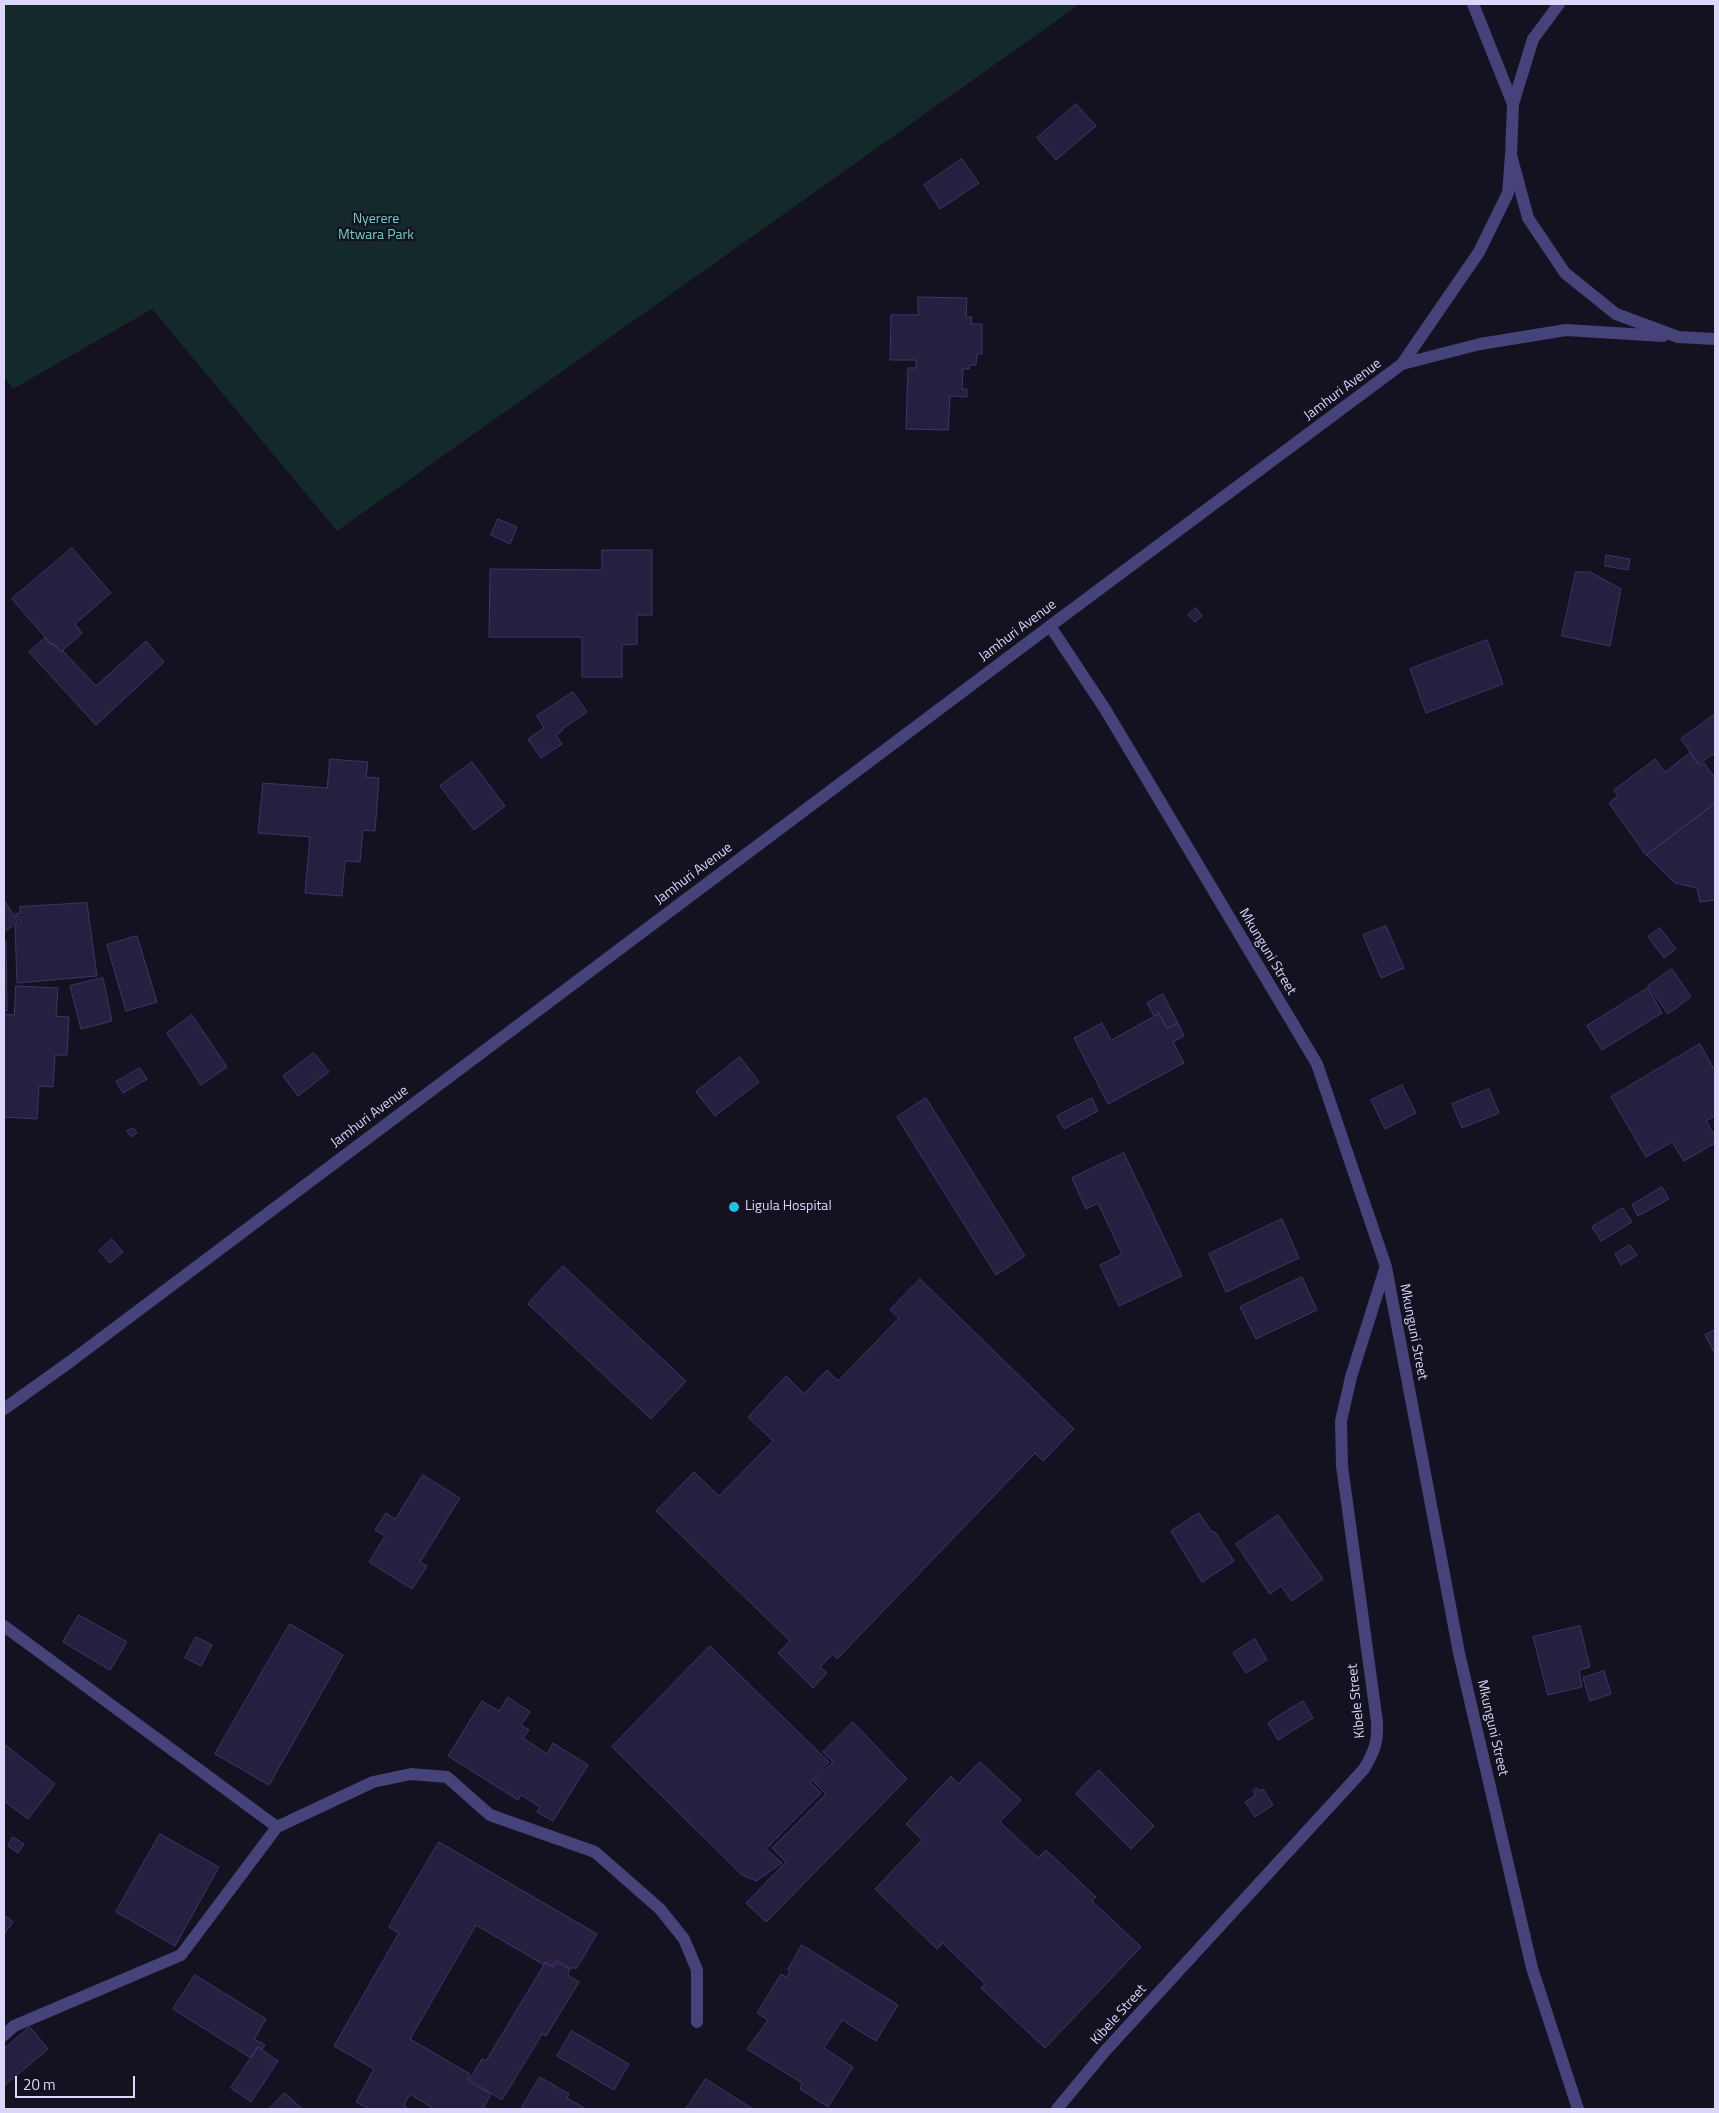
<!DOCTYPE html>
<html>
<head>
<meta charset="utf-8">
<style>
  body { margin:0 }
  #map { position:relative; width:1719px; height:2113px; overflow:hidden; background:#141121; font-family:"Titillium Web",sans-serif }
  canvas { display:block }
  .frame { position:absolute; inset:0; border:5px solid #dcd6fa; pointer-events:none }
  .scale { position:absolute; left:15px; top:2076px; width:120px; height:22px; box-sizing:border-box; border:2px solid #dcd6fa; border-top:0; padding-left:6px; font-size:15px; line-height:18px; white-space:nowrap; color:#dcd6fa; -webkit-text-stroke:4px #141121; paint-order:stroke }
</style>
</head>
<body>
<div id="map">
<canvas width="1719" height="2113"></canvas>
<div class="frame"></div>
<div class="scale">20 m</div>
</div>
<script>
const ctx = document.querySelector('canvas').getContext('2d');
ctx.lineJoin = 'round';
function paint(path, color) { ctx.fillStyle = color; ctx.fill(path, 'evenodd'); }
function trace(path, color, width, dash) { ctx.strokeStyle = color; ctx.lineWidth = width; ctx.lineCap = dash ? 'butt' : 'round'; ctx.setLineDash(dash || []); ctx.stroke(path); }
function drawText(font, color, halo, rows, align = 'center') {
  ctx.font = font + ' "Titillium Web",sans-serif'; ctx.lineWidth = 4.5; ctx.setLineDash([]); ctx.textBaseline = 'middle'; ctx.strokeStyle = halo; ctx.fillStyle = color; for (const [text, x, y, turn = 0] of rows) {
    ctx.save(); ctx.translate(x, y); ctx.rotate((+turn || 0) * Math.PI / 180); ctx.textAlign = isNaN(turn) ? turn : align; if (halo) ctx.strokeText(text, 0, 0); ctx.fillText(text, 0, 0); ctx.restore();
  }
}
const green = new Path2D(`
  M4,4h1076l-743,527 -185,-222 -139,80 -9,-12z`);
const building = new Path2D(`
  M1076,104l20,22 -40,34 -19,-22z
  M962,159l17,24 -39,26 -16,-24z
  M918,297l49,1 -1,19h6l-1,7h11v30h-5l-1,11h-6l-1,4h-6l-1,20h5v8l-17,-1 -2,34 -42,-1 2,-61h8v-8h-26l1,-45h27z
  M498,519l19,8 -7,17 -19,-9z
  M72,548l39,45 -36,31 7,9 -21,19 -8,-9 -2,1 -39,-45z
  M602,550h50v65h-15v29l-15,1v32h-40v-40h-93l1,-68 112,1z
  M1606,555l24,4 -2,11 -23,-4z
  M1576,572h14l31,17 -11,57 -48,-10z
  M1196,608l6,8 -7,6 -7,-7z
  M45,638l6,7 2,-2 8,9 2,-1 33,35 50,-45 18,21 -68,63 -67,-73z
  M1487,640l16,44 -77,29 -16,-44z
  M573,692l14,20 -25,17 1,1 -7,5 6,9 -21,14 -13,-19 16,-11 -7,-12z
  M1715,714v43l-2,-3 -14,10 -18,-25z
  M1690,753l9,13 5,-3 11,15v25l-69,52 -37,-52 9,-7 -4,-6 41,-31 10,13z
  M330,759l38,3 -2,15 13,1 -4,53 -12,-1 -3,32 -15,-1 -3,35 -37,-3 5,-56 -52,-4 5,-50 64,5z
  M472,762l33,44 -31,24 -34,-44z
  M1715,804v96l-15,2 -3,-14 -22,-5 -28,-28z
  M4,900l14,22 -14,10z
  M87,903l10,73 -80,7 -2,-57 6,-4 -6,-8 5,-1v-6z
  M1386,926l18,42 -23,10 -18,-43z
  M1660,928l16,21 -12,9 -16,-21z
  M137,936l20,66 -31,9 -19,-66z
  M4,941h2l1,70h-3z
  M1672,969l19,28 -23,17 -20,-28z
  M103,978l9,43 -31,8 -11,-43z
  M16,986l42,2 -2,28 13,1 -2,38h-12l-2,32 -14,-1 -2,33 -33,-2v-103l10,1z
  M1648,988l14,25 -60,37 -15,-24z
  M1163,994l15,29 -11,5 -8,-15 -5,3 -7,-13z
  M1159,1014l8,15 11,-6 6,13 -11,6 11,21 -76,41 -34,-66 28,-15 9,17z
  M192,1015l35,52 -26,18 -34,-52z
  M1700,1044l15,27v45l-9,5 9,15v7l-31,18 -12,-19 -26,15 -35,-60z
  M314,1053l15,19 -31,24 -15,-20z
  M740,1057l19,25 -44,34 -19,-24z
  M140,1068l7,11 -24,14 -7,-11z
  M1402,1085l14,28 -31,16 -14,-29z
  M1489,1089l10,24 -37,15 -10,-24z
  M926,1098l99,158 -29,19 -99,-158z
  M1092,1098l6,13 -34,18 -7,-13z
  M133,1128l4,5 -6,4 -4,-6z
  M1124,1153l58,123 -63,30 -19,-41 22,-11 -24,-51 -12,6 -14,-31z
  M1662,1187l7,12 -31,17 -6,-11z
  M1623,1208l9,14 -31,19 -9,-14z
  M1282,1219l17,39 -73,34 -17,-38z
  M112,1239l11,13 -13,11 -11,-12z
  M1630,1245l7,10 -16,10 -6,-11z
  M563,1266l123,115 -35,38 -123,-115z
  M1302,1277l15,33 -61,29 -16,-32z
  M920,1279l154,150 -31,32 -8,-8 -198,206 -4,-5 -13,13 7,6 -14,15 -35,-35 12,-12 -134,-130 38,-39 25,24 54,-55 -25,-24 38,-41 18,18 23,-24 11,11 61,-63 -9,-8z
  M1715,1330v24l-10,-19z
  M423,1475l37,23 -40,64 7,4 -15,23 -43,-27 16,-26 -10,-6 11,-17 9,6z
  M1199,1513l13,19h3l19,29 -32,21 -31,-51z
  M1278,1515l45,64 -31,22 -11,-15 -11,8 -34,-50z
  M79,1615l48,27 -17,28 -47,-28z
  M290,1624l53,31 -74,130 -54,-31z
  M1580,1626l10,41 -11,3 3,17 -34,8 -15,-58z
  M196,1637l16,8 -11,21 -16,-8z
  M1255,1639l12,21 -21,13 -13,-20z
  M710,1646l119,116 -19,20 11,11 -55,56 16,14 -26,18 -14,-6 -130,-128z
  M1604,1671l7,23 -21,7 -7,-23z
  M508,1697l22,15 -9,13 8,5 -6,8 24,16 6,-11 35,22 -35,56 -16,-9 3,-5 -19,-12 -3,5 -70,-44 34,-55 17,10z
  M1303,1701l10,17 -35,22 -10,-17z
  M853,1722l54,57 -141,143 -20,-19 40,-41 -14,-14 54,-54 -13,-13 20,-19 -10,-10z
  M4,1744l51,40 -27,35 -24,-18z
  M980,1762l41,38 -21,22 38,36 8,-8 50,47 -4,4 49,46 -96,101 -64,-60 4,-4 -42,-41 -6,6 -62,-60 47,-49 -16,-16 45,-48 7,8z
  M1099,1770l55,56 -23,23 -55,-55z
  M1257,1788l2,3 4,-2 10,16 -18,12 -10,-15 11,-7 -3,-4z
  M160,1834l59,33 -44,79 -59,-34z
  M13,1837l11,7 -6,9 -10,-7z
  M439,1842l158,92 -21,35 -3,-2 -1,2 -16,-9 -4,6 -6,-4 -2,3 -68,-40 -66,114 60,35 -3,7 24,13 -7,13 1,2h-51l-24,-15 -6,11 3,3 -1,1h-37l-13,-7 18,-33 -40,-23 65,-113 -10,-6z
  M4,1915l9,7 -9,12z
  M802,1945l96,60 -22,36 -34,-21 -18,28 29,19 -25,40 -28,-18 2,-6 -55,-34 21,-29 -11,-7 24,-39 5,3 4,-5 -2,-2z
  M556,1962l14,7 -2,4 1,3 10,6 -33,54 -4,-2 -40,66 -33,-20 13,-21 4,2 59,-98 8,4z
  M195,1975l71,44 -12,20 11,6 -3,4 -4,-2 -7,11 -78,-49z
  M30,2027l18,22 -44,37v-37z
  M572,2031l57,33 -15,26 -57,-34z
  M258,2047l20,14 -27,41 -20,-14z
  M540,2077l29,17 -2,4 19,11h-65z
  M706,2079l47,30h-67z
  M285,2093l17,16h-33z`);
const service = new Path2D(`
  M4,1626l273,201
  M4,2035l10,-9 167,-71 96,-128 96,-45 38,-8 36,3 43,38 105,37 65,57 24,30 13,31v52`);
const minor = new Path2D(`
  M1050,626l55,83 212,355 69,203 73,386 73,315 46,141
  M1057,2109l49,-59 258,-281c10,-17 14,-26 13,-47l-35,-256 -1,-45 10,-44 34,-108`);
const tertiary = new Path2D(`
  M1473,4l40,100
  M1559,4l-26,35 -20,65 -2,51 17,63 37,55 51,41 62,23 37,2
  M1402,364l78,-20 86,-14 97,6
  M4,1409l67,-48 979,-735 352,-262 77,-112 29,-59 3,-38`);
const markers = [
  [734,1207,6,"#1dc3de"]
];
const parkNames = [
  ["Nyerere",376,220],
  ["Mtwara Park",376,236]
];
const streetNames = [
  ["Jamhuri Avenue",1343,390,-37],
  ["Jamhuri Avenue",1018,631,-37],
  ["Jamhuri Avenue",694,874,-37],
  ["Mkunguni Street",1267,952,59],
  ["Jamhuri Avenue",370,1117,-37],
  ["Mkunguni Street",1413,1332,79],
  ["Kibele Street",1357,1701,-96],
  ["Mkunguni Street",1492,1728,77],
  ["Kibele Street",1119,2015,-48]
];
const poiNames = [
  ["Ligula Hospital",745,1207]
];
paint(green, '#142a2a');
paint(building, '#271f40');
trace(building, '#413469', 1);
trace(service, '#46427a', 12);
trace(minor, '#46427a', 12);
trace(tertiary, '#46427a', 12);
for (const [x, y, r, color] of markers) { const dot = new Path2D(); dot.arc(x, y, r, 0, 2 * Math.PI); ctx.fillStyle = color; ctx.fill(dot); trace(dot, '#141121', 2); }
drawText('14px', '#6cd0bb', '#141121', parkNames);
drawText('14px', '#dcd6fa', '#141121', streetNames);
drawText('14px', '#dcd6fa', '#141121', poiNames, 'left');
</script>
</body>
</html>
